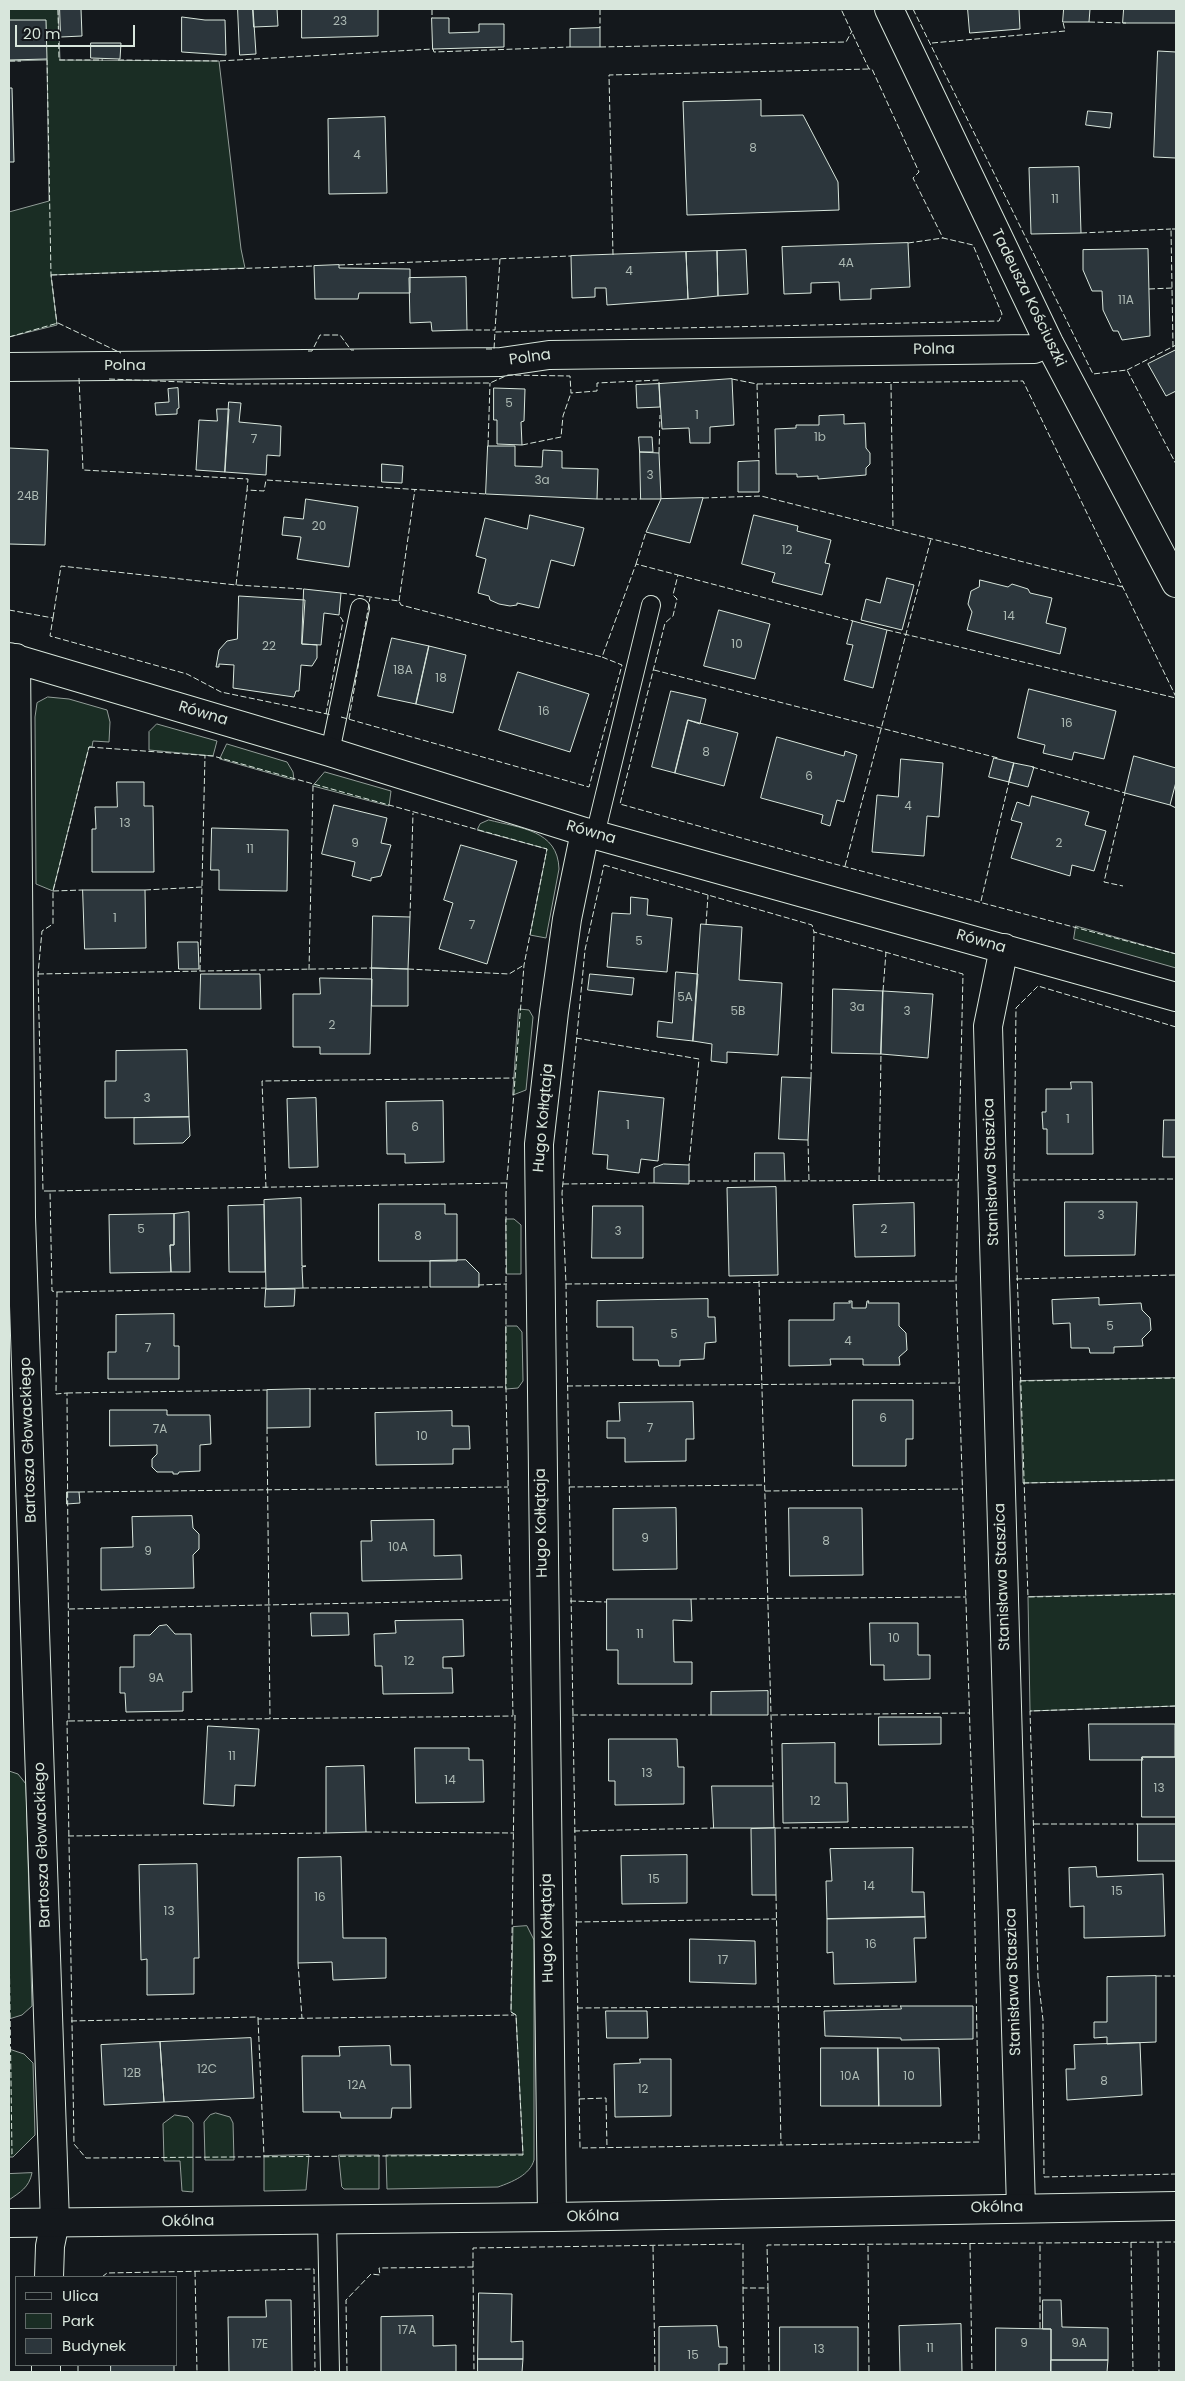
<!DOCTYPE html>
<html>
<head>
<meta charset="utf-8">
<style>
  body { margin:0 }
  #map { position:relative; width:1185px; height:2381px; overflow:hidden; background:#14181c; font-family:Poppins,sans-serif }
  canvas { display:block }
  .frame { position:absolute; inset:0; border:10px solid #d8e6dc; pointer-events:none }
  .legend { position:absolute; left:15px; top:2276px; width:162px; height:90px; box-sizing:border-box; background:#14181c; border:1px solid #626a69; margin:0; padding:6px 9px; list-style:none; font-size:15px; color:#d8e6dc }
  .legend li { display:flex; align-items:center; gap:10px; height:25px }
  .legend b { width:25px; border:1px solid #626a69 }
  .scale { position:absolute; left:15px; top:25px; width:120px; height:22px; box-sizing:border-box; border:2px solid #d8e6dc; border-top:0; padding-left:6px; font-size:15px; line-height:18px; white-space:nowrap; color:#d8e6dc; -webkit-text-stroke:4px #14181c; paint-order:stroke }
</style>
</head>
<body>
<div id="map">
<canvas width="1185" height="2381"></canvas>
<div class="frame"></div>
<ul class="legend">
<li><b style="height:6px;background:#14181c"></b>Ulica</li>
<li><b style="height:14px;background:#1a2d24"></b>Park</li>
<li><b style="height:14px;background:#2c363c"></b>Budynek</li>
</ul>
<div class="scale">20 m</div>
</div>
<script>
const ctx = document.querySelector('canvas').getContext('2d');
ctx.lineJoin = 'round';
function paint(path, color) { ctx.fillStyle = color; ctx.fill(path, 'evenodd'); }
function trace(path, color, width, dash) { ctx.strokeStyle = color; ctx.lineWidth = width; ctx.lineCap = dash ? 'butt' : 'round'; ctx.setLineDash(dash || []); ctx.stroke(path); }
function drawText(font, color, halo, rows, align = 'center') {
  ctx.font = font + ' Poppins,sans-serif'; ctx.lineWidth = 4; ctx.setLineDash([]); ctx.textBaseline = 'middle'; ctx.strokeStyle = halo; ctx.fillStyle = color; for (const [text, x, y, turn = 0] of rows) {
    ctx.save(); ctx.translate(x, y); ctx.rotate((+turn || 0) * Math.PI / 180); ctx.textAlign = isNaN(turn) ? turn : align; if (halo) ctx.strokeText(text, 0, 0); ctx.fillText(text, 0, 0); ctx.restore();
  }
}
const green = new Path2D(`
  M9,9h49l2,51 159,1 22,188 4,19 -194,7 6,50 -48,12v-125l40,-11 -2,-141 -38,1z
  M48,697l21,2 38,11 3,12 -1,20 -16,-1 -1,6h-3l-36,144 -17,-7 -1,-167 2,-14z
  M157,724l60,17 -4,15 -64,-6v-18z
  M227,744l60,18 6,10 1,8 -74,-21z
  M325,772l66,19 -2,15 -76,-20z
  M489,820c31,8 69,10 70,49l-13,69 -16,-3 17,-86 -70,-19 3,-6z
  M1076,926l100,28v14l-102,-29z
  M519,1009l10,1 4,7 -7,73 -13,5z
  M506,1219h8l7,6v49h-14z
  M506,1326h11l5,6 1,49 -5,7 -12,1z
  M1176,1378v102l-153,3 -3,-102z
  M1176,1594v112l-146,5 -2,-114z
  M9,1771l9,3 8,10 6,222 -10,9 -13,4z
  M527,1926l7,14v220c-4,15 -22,22 -36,27l-111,2 -1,-34 137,-1 -7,-139 -5,-3 2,-85z
  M9,2049l15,5 9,9 2,72 -22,22h-4z
  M216,2113l14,4 3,6 1,37h-29l-1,-38 6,-7z
  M175,2115l13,2 5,6v69l-11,-1 -2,-30h-16l-1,-37z
  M309,2155l-3,35 -42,1v-35z
  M339,2155h40v34h-35l-2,-2z
  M32,2173c-3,15 -12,19 -23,27v-26z`);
const building = new Path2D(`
  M60,9h21l1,27 -21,1z
  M238,9h15l3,45 -16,1z
  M253,9h24l1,17 -24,1z
  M302,9h76v27l-76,2z
  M968,9h51l1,20 -50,4z
  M1064,9h26l-1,13h-26z
  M1124,9h52v14h-53z
  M182,17l23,3h20l1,35 -44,-3z
  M432,18h17v15l30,-1v-8h25v23l-71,2z
  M9,20h37l1,39 -38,1z
  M600,28v19h-30v-18z
  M91,43h30l-1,16 -29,-1z
  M1158,51l18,1v106l-22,-1z
  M9,88h3l2,74h-5z
  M761,100v16l42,-1 35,67 1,28 -152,5 -4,-113z
  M1088,111l24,2 -2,15 -24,-3z
  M385,117l2,76 -58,1 -1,-75z
  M1079,167l2,66 -50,1 -2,-66z
  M908,243l2,44 -39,2v10l-31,1 -1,-18 -28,1v10l-27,1 -2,-47z
  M1148,249l2,87 -28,4 -4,-9h-5l-10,-21 -1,-19h-10l-9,-21v-20z
  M746,250l2,44 -30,2 -1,-45z
  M717,251l1,45 -30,3 -2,-47z
  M686,252l2,47 -81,6 -1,-17h-11v9l-23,1 -1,-42z
  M339,265v3l71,1v24h-51l-1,6h-43l-1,-33z
  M466,277l1,53 -35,1 -1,-9 -21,1 -1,-45z
  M1176,350v41l-10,5 -18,-32z
  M732,379l2,46 -24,2v16h-20l-1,-15 -27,1 -3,-45z
  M659,384l1,23 -23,1 -1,-23z
  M178,388l1,20 -2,1v5l-21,1 -1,-12 14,-1 -1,-13z
  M494,388l31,1 -1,32 -3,1 1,23 -25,-1v-24h-3z
  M229,402l12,1 -2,19 42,4 -1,30 -13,-1 -1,20 -41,-3z
  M217,409h12l-4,63 -29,-2 3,-50 18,1z
  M844,415v9l21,-1 1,25 4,5v11l-4,4v7l-48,4v-3l-21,1v-3h-21l-1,-45 21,-1v-3h23v-9z
  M639,437h13l1,15h-13z
  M488,446h27v20l27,1 1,-17 19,1v17l36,1 -1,30 -111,-5z
  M9,448l39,2 -3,95 -36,-1z
  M640,452l19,1 2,46h-20z
  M759,461v31h-21v-30z
  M382,464l21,2 -1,17 -20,-1z
  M703,498l-13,45 -44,-11 15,-33z
  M306,499l52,8 -9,60 -52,-8 4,-22 -19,-2 2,-18 19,2z
  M530,515l54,13 -10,38 -23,-6 -12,48 -22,-5v2l-7,1 -11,-2 -9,-4 -1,-4 -11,-3 8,-34 -10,-3 9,-38 42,11z
  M754,515l44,11 -1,5 34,9 -6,23 5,1 -8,31 -50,-13 3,-9 -33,-9z
  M887,578l27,7 -12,45 -41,-10 5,-21 14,4z
  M980,580l28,7 4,-3 16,5 2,4 22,5 -6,25 20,5 -6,26 -93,-24 5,-18 -4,-8 3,-13 8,-4z
  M304,589l37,4 -2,22 -15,-2 -3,32 -19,-1z
  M239,596l66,4 -3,44 15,1v13l-5,8 -11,-1 -2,26h-3l-2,6 -61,-9 1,-23 -15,-1v3h-3l3,-17 8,-9 10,-2z
  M719,610l51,14 -15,55 -51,-13z
  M853,621l34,9 -14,58 -29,-8 9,-35 -6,-1z
  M392,638l37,8 -13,58 -38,-8z
  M429,646l37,9 -13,58 -37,-9z
  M518,672l71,22 -19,58 -71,-22z
  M1029,689l87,22 -12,48 -30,-7 -2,8 -29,-7 2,-8 -27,-7z
  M671,691l35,8 -6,25 -12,-4 -13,53 -23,-6z
  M688,720l50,13 -14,53 -49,-13z
  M777,737l67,19 1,-5 12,4 -13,47 -7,-2 -7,26 -9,-3 2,-8 -62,-17z
  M1134,756l42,12v14l-6,23 -45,-12z
  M994,758l20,5 -5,19 -20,-5z
  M901,759l42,4 -4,54 -12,-1 -3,40 -52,-4 5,-57 21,2z
  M1014,763l20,4 -6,20 -19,-5z
  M117,782h27v24h9l1,66h-62v-43h4l-1,-22h22z
  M1032,796l57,16 -4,13 21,6 -12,40 -22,-6 -2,11 -59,-18 11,-35 -11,-3 6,-18 12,4z
  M334,805l53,13 -6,25 10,2 -10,31 -10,2v3l-19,-5 3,-14 -33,-8z
  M212,828l76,2 -1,61 -68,-1v-20h-8z
  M461,845l56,16 -30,103 -48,-15 14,-46 -9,-3z
  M83,890h62l1,58 -61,1z
  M631,897l17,2 -1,16 25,3 -5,54 -60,-5 5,-54 18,1z
  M373,916l37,1 -2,52 -36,-1z
  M701,924l41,3 -3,53 43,3 -4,72 -51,-3v11l-16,-2 1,-17 -19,-3z
  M178,942h20l1,27h-20z
  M372,968l36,1v37h-36z
  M676,972l22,2 -5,67 -36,-4 1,-16 14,2z
  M201,974h59l1,35h-61z
  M590,974l44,4 -2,17 -44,-5z
  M320,978l52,1 -2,75h-50v-7h-27v-53h27z
  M833,989l50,2 -2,63 -49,-1z
  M883,991l50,3 -5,64 -47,-4z
  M187,1050l2,67 -84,1v-37h11v-30z
  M782,1077l29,1 -3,62 -29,-1z
  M1071,1082h21l1,72h-46v-25h-4l-1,-17h4v-23h25z
  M599,1091l65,7 -6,63 -17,-2 -2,14 -32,-4 1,-14 -15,-1z
  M316,1098l2,69 -29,1 -2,-69z
  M443,1101l1,61 -39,1v-9h-18l-1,-52z
  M189,1117l1,19 -7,7 -49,1v-26z
  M1164,1120h12v37h-13z
  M755,1153h29l1,28h-30z
  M664,1164l25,1v19l-35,-1v-15z
  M776,1187l2,88 -49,1 -2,-88z
  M301,1198l1,68h4l-4,1 1,21 -37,1 -2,-89z
  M1065,1202h72l-2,53 -70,1z
  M914,1203l1,53 -60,1 -2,-52z
  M379,1204h66v10h12v47h-78z
  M264,1205l1,67h-36l-1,-66z
  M593,1206h50v52h-51z
  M189,1212l1,60h-19l-1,-27h4v-31z
  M174,1214v31h-4l1,27 -61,1 -1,-58z
  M466,1260l13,13v14h-49v-26z
  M266,1289h29l-1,17 -29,1z
  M1099,1298v7l42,-2 1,7 8,8 1,12 -9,9 1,7 -29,1v6h-24l-1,-5h-18l-1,-25 -17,1 -1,-24z
  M708,1299v18h7l1,25 -11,1 -1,16 -24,1v6h-21l-1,-6h-25v-33h-36v-26z
  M849,1301h3v7h14l1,-7h2l-1,2h31v23l7,7 1,17 -8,7 1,8h-37v-6h-33l1,6 -42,1v-46h45v-17h16z
  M174,1314v32h5v33h-71v-27h8v-37z
  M310,1389v38l-43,1v-38z
  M853,1400h60v39h-7v27h-53z
  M693,1402l1,37h-8v22l-61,1v-24h-18v-17h13l-1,-18z
  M110,1410h57v5h43l1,29 -11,1v26l-21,1 -1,2h-5v-2h-16l-5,-5v-8l5,-5v-9l-47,1z
  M452,1411v15h17l1,23h-17v15l-77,1 -1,-52z
  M67,1492h12l1,11 -13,1z
  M676,1508l1,61 -64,1v-61z
  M789,1508h73l1,67 -73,1z
  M192,1516l1,12 6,6v15l-6,6 1,33 -93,2v-42l32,-1 -1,-30z
  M434,1520v36l27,-1 1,24 -100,2 -1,-40h11l-1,-20z
  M607,1599h84l1,22 -19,-1 1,42h18v22h-74v-34h-11z
  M311,1613h37l1,22 -37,1z
  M463,1620l1,36 -21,1v11h9l1,25 -70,1 -1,-28h-7l-1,-32 22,-1 -1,-12z
  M870,1623h48v32h12v24l-46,1v-15h-13z
  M167,1625l8,9h16l1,58h-9v19l-57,1 -1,-19h-5v-26h14v-32h16l9,-9z
  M768,1691v24h-57v-23z
  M879,1717h62v27l-62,1z
  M1089,1724h86v33h-33l1,3h-53z
  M208,1726l51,3 -4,57 -20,-1 -1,21 -30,-2z
  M609,1739h68l1,28h6v37l-69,1v-24h-6z
  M835,1743v40h12l1,39 -65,1 -1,-79z
  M415,1748h54v12h14l1,42 -68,1z
  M1142,1757h34v60h-34z
  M364,1766l2,66 -40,1v-66z
  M712,1786h61l1,42h-60z
  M1138,1824h38v37h-38z
  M775,1828l1,67h-24l-1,-66z
  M913,1848l-1,44h12l1,25 -98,2 -1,-38h6l-2,-32z
  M687,1855v48l-65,1 -1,-48z
  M341,1857l2,81h43v40l-53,2 -1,-18 -34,1v-105z
  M197,1864l2,94h-5v36l-47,1v-36l-6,1 -2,-95z
  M1096,1867l1,10 66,-3 2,62 -81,2v-32l-14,1 -1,-39z
  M925,1917l1,21h-12l2,44 -82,2 -1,-32 -6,1v-34z
  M690,1939l65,2 1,43 -66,-2z
  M1156,1976v66l-49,2v-7l-13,1v-16h13v-45z
  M901,2006h72v33l-72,1v-2l-76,-2 -1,-25 77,-2z
  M606,2011h41l1,27h-41z
  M251,2038l3,60 -90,4 -4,-60z
  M160,2042l4,60 -60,3 -3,-60z
  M1140,2043l2,52 -75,5 -1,-31h9l-1,-24z
  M390,2046l1,19h19l1,43h-19l-1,10h-50l-1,-6h-37l-1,-56h38l-1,-9z
  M821,2048h57l1,58h-58z
  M878,2048h61l2,58h-62z
  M640,2059h31v57l-56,1 -1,-53 26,-1z
  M479,2293l33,1 -1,48 12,-1v18h-45z
  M266,2300h25l1,72h-63l-1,-55h38z
  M1043,2300h18l1,27 46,1v32h-57v-31h-8z
  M433,2316v30l23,-1v27h-75v-55z
  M961,2324l1,48h-62l-1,-46z
  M717,2326l2,21h8v17h-8v8h-60v-45z
  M780,2327h78v45h-78z
  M996,2328l55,1v43h-55z
  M478,2359h45l-1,13h-44z
  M1051,2360h57l-1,12h-56z
  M111,2365h63v7h-63z`);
const lane = new Path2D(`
  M330,752l30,-144
  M595,835l56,-230
  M327,2220l3,152`);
const street = new Path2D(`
  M889,9l160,334 127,240
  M9,367l492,-5 48,-7 485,-6 15,-6
  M9,657l321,95 255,80 591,165
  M16,658l5,559 34,1005 -5,24 -1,31
  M1004,948l-16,78 33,1182
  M552,2217l-13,-1073 15,-132 13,-93 18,-87
  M46,2372v-7`);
const secondary = new Path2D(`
  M9,2223l543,-6 624,-11`);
const fence = new Path2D(`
  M58,9l1,51h44
  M432,9v9
  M600,9v19
  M913,9l180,365 34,-4 49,94
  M1089,22l37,1
  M932,43l133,-12 -2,-9
  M600,47l246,-5 6,-11
  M47,59l4,216 6,49
  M118,60l101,1 214,-12 1,3 136,-5
  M9,61h12
  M1081,233l90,-4
  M908,243l35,-5
  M613,255l-4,-180 260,-6
  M339,265l232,-9
  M51,275l263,-9
  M1149,289l23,-1
  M467,330h28l5,-71
  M9,337l49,-14 63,30
  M1173,347l-2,-118h5
  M486,349h8l1,-17 504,-11 3,-7 -29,-69 -30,-7 -30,-60 6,-6 -47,-103h-3l-28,-60
  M308,351h4l8,-16h20l11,15h3
  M1127,370l49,-25
  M79,378l4,92 165,9 -1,11 17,1 2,-11 220,14
  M109,379l124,5 257,-1 18,-8 62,1 1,17 26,-2v-8l62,-3v4
  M732,379l25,5 266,-3 153,316
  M757,384l2,77
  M891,384l2,145
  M522,445l39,-8 2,-21 8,-23
  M488,446l2,-63
  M659,453l1,-38
  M703,498l58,-2 362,91
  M597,499h44
  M636,564l10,-32
  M678,575l175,46
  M236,585l11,-95
  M341,593l58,8 2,4 201,52
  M399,601l16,-112
  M9,610l44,8 -3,18 137,38 34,18 111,23
  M53,618l8,-52 175,19 68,4
  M887,630l289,68
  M654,670l344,88
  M326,714l17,-93 -4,-6
  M341,717l248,70 33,-122 -20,-8 34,-93 42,11 -5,20 4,4 -4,17 -8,7 -45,181 211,59 345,91
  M349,719l21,-121
  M89,747l124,9 334,93 -23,116 -18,228v196l7,327 2,-1 -4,297 5,3 7,140 -437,3 -12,-14 -7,-423h2l-2,-328 -11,1 1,-102 -5,-1 -2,-100h-7l-5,-217 4,-43 11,-7v-33z
  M1032,767l93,26 -21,89 19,4
  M1170,805l6,3
  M604,865l208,60 2,7 149,42 -7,307 17,546 6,315 -399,6 -14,-864 -4,-91 23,-243z
  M845,866l86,-327
  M145,890l57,-3
  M53,891l30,-1
  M981,901l28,-119
  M410,917l3,-104
  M706,925l2,-30
  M408,969l101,5 15,-9
  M309,970l4,-184
  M200,971l5,-216
  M38,974l334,-6
  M883,991l3,-39
  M1176,1027l-138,-41 -22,22 -2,172 14,417 148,-3
  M576,1038l123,21 -10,106
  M811,1078l3,-146
  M808,1140l1,41
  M1014,1180l162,-1
  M689,1181h66
  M785,1181l173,-1
  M879,1181l2,-127
  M563,1184l91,-1
  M266,1188l-4,-107 252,-3
  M50,1191l457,-8
  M1016,1279l160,-4
  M759,1281l14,505
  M566,1284l390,-3
  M478,1285l29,-1
  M303,1288l127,-1
  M57,1292l209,-4
  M1020,1381l156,-3
  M567,1386l392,-3
  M310,1389l196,-2
  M67,1393l200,-3
  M267,1428l3,290
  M1023,1483l153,-3
  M569,1487l195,-2
  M765,1491l198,-2
  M79,1492l429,-5
  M691,1599l275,-2
  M570,1601l37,1
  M69,1609l441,-9
  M1176,1706l-146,5 8,266 5,43 1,157 132,-3
  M572,1715h139
  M772,1715l197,-2
  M69,1721l444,-5
  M1034,1824h104
  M775,1828l198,-1
  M574,1831l140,-3
  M366,1832l148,1
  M68,1836l258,-3
  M776,1895l5,250
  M576,1922l200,-3
  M9,1936l3,218h-3
  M298,1963l4,55
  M1156,1976h20
  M577,2008l324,-2
  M258,2019l6,137
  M71,2021l187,-4v2l256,-4
  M579,2099l27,-1 1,50
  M1131,2242l2,130
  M1158,2242l1,130
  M970,2244l2,128
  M653,2246l2,126
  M868,2246l1,126
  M473,2267v-19l270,-4v44h25l-1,-43 409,-3
  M195,2271l2,101
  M102,2277l5,-4 207,-4 1,103
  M743,2288l1,84
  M768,2288l1,84
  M1040,2328v-86
  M78,2365v7
  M347,2372l-1,-72 25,-26 9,1 -1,-7 94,-1 1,105`);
const numberNames = [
  ["23",340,22],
  ["8",753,149],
  ["4",357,156],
  ["11",1055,200],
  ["4A",846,264],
  ["4",629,272],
  ["11A",1126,301],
  ["5",509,404],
  ["1",697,416],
  ["1b",820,438],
  ["7",254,440],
  ["3",650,476],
  ["3a",542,481],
  ["24B",28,497],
  ["20",319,527],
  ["12",787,551],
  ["14",1009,617],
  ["10",737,645],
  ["22",269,647],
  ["18A",403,671],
  ["18",441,679],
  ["16",544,712],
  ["16",1067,724],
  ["8",706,753],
  ["6",809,777],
  ["4",908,807],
  ["13",125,824],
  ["9",355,844],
  ["2",1059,844],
  ["11",250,850],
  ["1",115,919],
  ["7",472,926],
  ["5",639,942],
  ["5A",685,998],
  ["3a",857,1008],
  ["5B",738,1012],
  ["3",907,1012],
  ["2",332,1026],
  ["3",147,1099],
  ["1",1068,1120],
  ["1",628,1126],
  ["6",415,1128],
  ["3",1101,1216],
  ["5",141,1230],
  ["2",884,1230],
  ["3",618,1232],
  ["8",418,1237],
  ["5",1110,1327],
  ["5",674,1335],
  ["4",848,1342],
  ["7",148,1349],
  ["6",883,1419],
  ["7",650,1429],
  ["7A",160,1430],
  ["10",422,1437],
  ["9",645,1539],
  ["8",826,1542],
  ["10A",398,1548],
  ["9",148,1552],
  ["11",640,1635],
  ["10",894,1639],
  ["12",409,1662],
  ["9A",156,1679],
  ["11",232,1757],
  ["13",647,1774],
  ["14",450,1781],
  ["13",1159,1789],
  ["12",815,1802],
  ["15",654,1880],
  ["14",869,1887],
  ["15",1117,1892],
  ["16",320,1898],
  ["13",169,1912],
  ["16",871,1945],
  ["17",723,1961],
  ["12C",207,2070],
  ["12B",132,2074],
  ["10A",850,2077],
  ["10",909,2077],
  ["8",1104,2082],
  ["12A",357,2086],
  ["12",643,2090],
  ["17A",407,2331],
  ["9",1024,2344],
  ["9A",1079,2344],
  ["17E",260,2345],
  ["11",930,2349],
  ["13",819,2350],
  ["15",693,2356]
];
const streetNames = [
  ["Tadeusza Kościuszki",1028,298,64],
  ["Polna",934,350,-1],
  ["Polna",530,358,-8],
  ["Polna",125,366],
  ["Równa",203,714,17],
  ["Równa",591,833,16],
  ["Równa",981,942,16],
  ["Hugo Kołłątaja",544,1118,-85],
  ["Stanisława Staszica",992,1172,-92],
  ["Bartosza Głowackiego",29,1440,-92],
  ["Hugo Kołłątaja",542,1523,-91],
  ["Stanisława Staszica",1003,1577,-92],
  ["Bartosza Głowackiego",43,1845,-92],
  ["Hugo Kołłątaja",548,1928,-91],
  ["Stanisława Staszica",1014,1982,-92],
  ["Okólna",997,2208,-1],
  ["Okólna",593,2217,-1],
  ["Okólna",188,2222,-1]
];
paint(green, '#1a2d24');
trace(green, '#939e99', 1);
paint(building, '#2c363c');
trace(building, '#d8e6dc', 1);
trace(lane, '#d8e6dc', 20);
trace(street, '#d8e6dc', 30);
trace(secondary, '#d8e6dc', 30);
trace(lane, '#14181c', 18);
trace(street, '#14181c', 28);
trace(secondary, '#14181c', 28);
trace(fence, '#d8e6dc', 1, [6, 2.5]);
drawText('12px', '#adbab4', null, numberNames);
drawText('15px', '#d8e6dc', '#14181c', streetNames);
</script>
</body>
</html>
